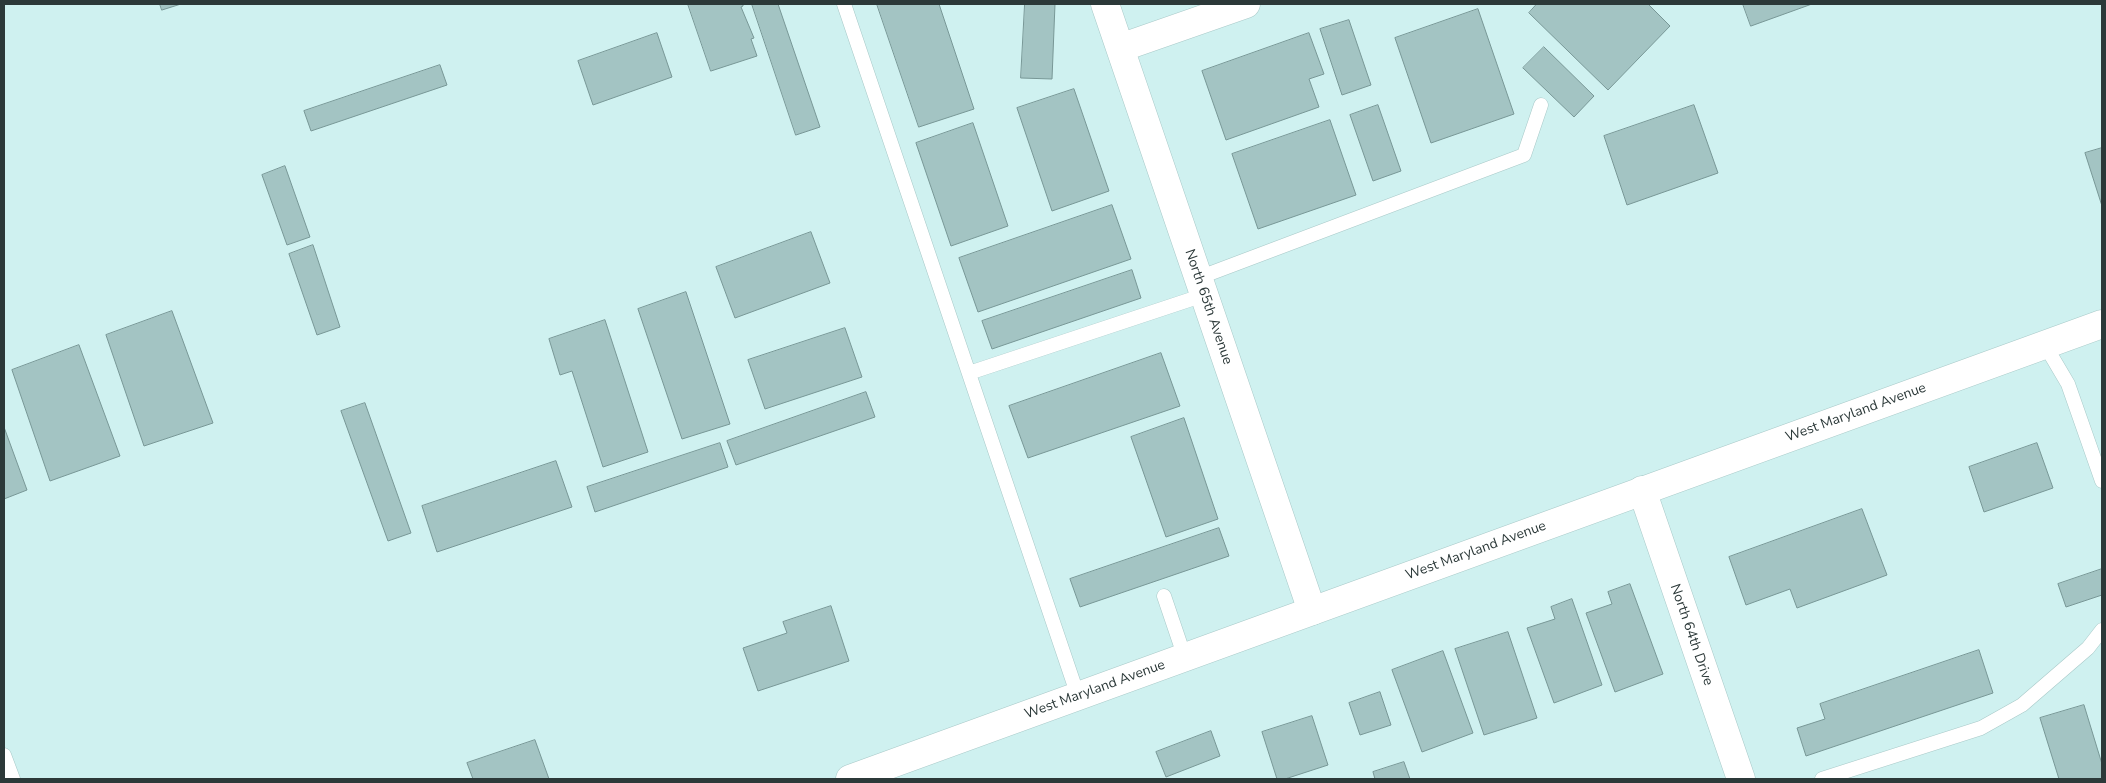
<!DOCTYPE html>
<html>
<head>
<meta charset="utf-8">
<style>
  body { margin:0 }
  #map { position:relative; width:2106px; height:783px; overflow:hidden; background:#cff1f0; font-family:"Nunito Sans",sans-serif }
  canvas { display:block }
  .frame { position:absolute; inset:0; border:5px solid #2c3939; pointer-events:none }
</style>
</head>
<body>
<div id="map">
<canvas width="2106" height="783"></canvas>
<div class="frame"></div>
</div>
<script>
const ctx = document.querySelector('canvas').getContext('2d');
ctx.lineJoin = 'round';
function paint(path, color) { ctx.fillStyle = color; ctx.fill(path, 'evenodd'); }
function trace(path, color, width, dash) { ctx.strokeStyle = color; ctx.lineWidth = width; ctx.lineCap = dash ? 'butt' : 'round'; ctx.setLineDash(dash || []); ctx.stroke(path); }
function drawText(font, color, halo, rows, align = 'center') {
  ctx.font = font + ' "Nunito Sans",sans-serif'; ctx.lineWidth = 4; ctx.setLineDash([]); ctx.textBaseline = 'middle'; ctx.strokeStyle = halo; ctx.fillStyle = color; for (const [text, x, y, turn = 0] of rows) {
    ctx.save(); ctx.translate(x, y); ctx.rotate((+turn || 0) * Math.PI / 180); ctx.textAlign = isNaN(turn) ? turn : align; if (halo) ctx.strokeText(text, 0, 0); ctx.fillText(text, 0, 0); ctx.restore();
  }
}
const building = new Path2D(`
  M160,4h21l-19,6z
  M688,4h55v2l-2,1 13,31 -3,1 6,17 -46,15z
  M752,4h26l42,123 -24,8z
  M877,4h62l35,105 -55,18z
  M1025,4h30l-3,75 -31,-1z
  M1537,4h111l22,22 -62,64 -79,-77z
  M1743,4h69l-61,22z
  M1478,9l36,105 -83,29 -36,-105z
  M1349,20l22,65 -29,10 -22,-66z
  M657,33l15,44 -79,28 -15,-44z
  M1309,33l15,41 -15,5 10,28 -93,33 -24,-69z
  M1544,47l50,49 -20,21 -51,-49z
  M440,65l7,20 -136,46 -7,-20z
  M1074,89l35,102 -57,20 -35,-103z
  M1378,105l23,66 -28,10 -23,-66z
  M1694,105l24,68 -91,32 -23,-69z
  M1330,120l26,75 -98,34 -26,-75z
  M973,123l35,103 -57,20 -35,-103z
  M2102,148v58l-17,-53z
  M285,166l25,71 -23,8 -25,-70z
  M1112,205l19,54 -153,53 -19,-54z
  M811,232l19,51 -95,35 -19,-51z
  M313,245l27,82 -23,8 -28,-81z
  M1132,270l9,28 -149,51 -10,-28z
  M686,292l44,132 -48,15 -44,-130z
  M172,311l41,112 -69,23 -38,-111z
  M605,320l43,132 -45,15 -31,-96 -12,4 -11,-36z
  M845,328l17,49 -97,32 -17,-49z
  M79,345l41,111 -70,25 -38,-111z
  M1161,353l19,53 -152,52 -19,-52z
  M866,392l9,25 -139,48 -9,-24z
  M365,403l46,130 -23,8 -47,-130z
  M1184,418l34,101 -52,18 -35,-100z
  M4,427l23,63 -23,9z
  M720,443l8,24 -133,45 -8,-25z
  M2037,443l16,45 -69,24 -15,-45z
  M556,461l16,46 -135,45 -15,-46z
  M1862,509l25,66 -90,33 -7,-19 -44,16 -17,-48z
  M1219,528l10,28 -149,51 -10,-28z
  M2102,569v26l-36,12 -8,-23z
  M1630,584l33,90 -48,18 -29,-79 26,-9 -4,-12z
  M1572,599l30,86 -48,18 -27,-75 28,-9 -4,-12z
  M831,606l18,55 -91,30 -15,-43 44,-15 -4,-11z
  M1508,632l29,86 -53,17 -29,-86z
  M1979,650l14,43 -187,63 -9,-28 28,-9 -5,-15z
  M1443,651l30,82 -51,19 -30,-82z
  M1380,692l11,33 -31,10 -11,-32z
  M2084,705l18,59v15h-43l-19,-61z
  M1312,716l16,49 -43,14h-8l-15,-47z
  M1211,731l9,25 -54,21 -10,-25z
  M535,740l14,39h-76l-6,-16z
  M1404,762l6,17h-35l-2,-7z`);
const service = new Path2D(`
  M844,4l234,692
  M1198,278l326,-123 17,-50
  M2045,345l23,39 34,97
  M969,373l235,-78
  M1164,596l21,62
  M4,755l9,24
  M1822,779l159,-51 41,-23 66,-57 14,-18`);
const minor = new Path2D(`
  M1105,4l207,607
  M1120,48l126,-44
  M1642,490l99,289`);
const tertiary = new Path2D(`
  M850,779l1252,-455`);
const streetNames = [
  ["North 65th Avenue",1208,307,71],
  ["West Maryland Avenue",1856,413,-20],
  ["West Maryland Avenue",1476,551,-20],
  ["North 64th Drive",1691,635,71],
  ["West Maryland Avenue",1095,690,-20]
];
paint(building, '#a3c4c3');
trace(building, '#789796', 1);
trace(service, '#a8c9c8', 15);
trace(minor, '#a8c9c8', 29);
trace(tertiary, '#a8c9c8', 29);
trace(service, '#fff', 14);
trace(minor, '#fff', 28);
trace(tertiary, '#fff', 28);
drawText('14px', '#2c3939', '#fff', streetNames);
</script>
</body>
</html>
